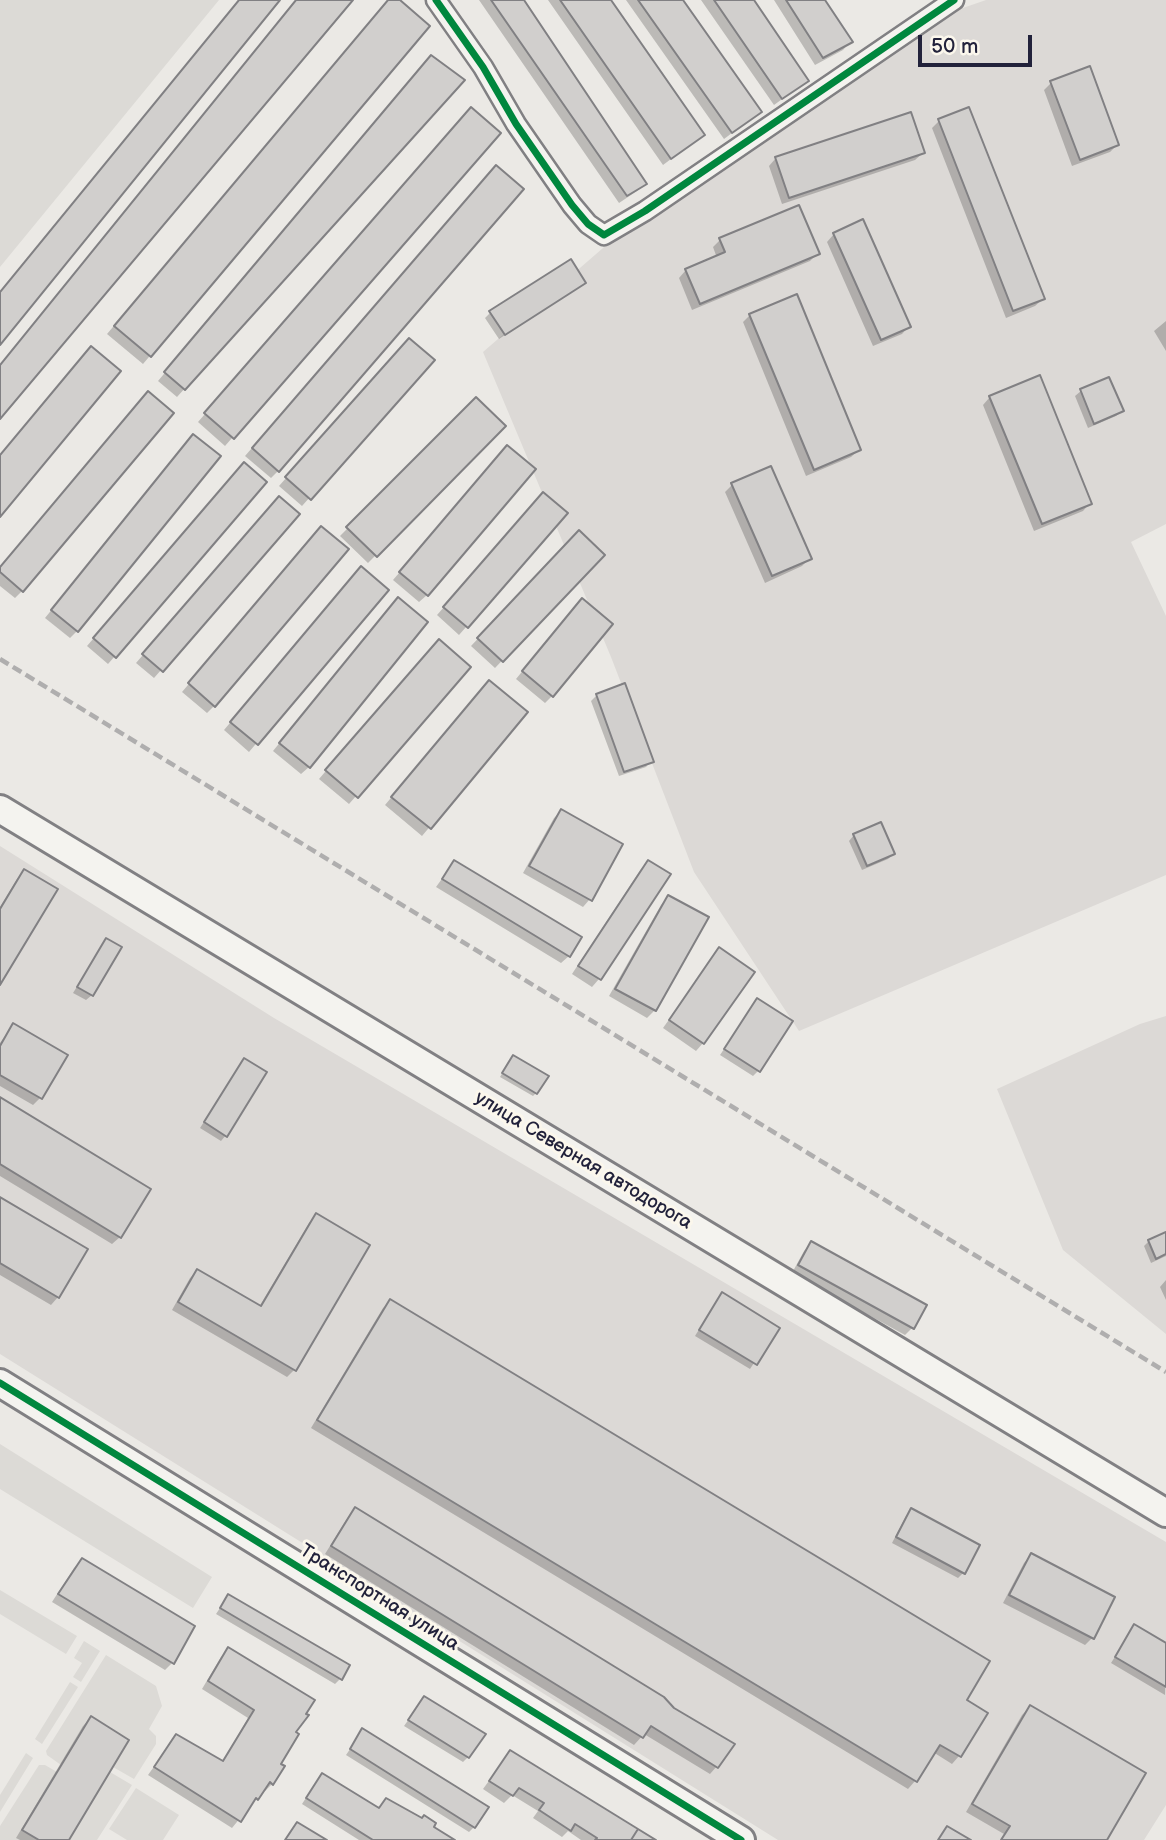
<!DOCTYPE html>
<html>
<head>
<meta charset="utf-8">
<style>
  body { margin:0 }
  #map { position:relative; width:1166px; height:1840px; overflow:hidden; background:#ebe9e5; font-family:"Balsamiq Sans",sans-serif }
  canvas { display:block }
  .scale { position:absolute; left:918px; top:35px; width:114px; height:32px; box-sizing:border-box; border:4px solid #22223b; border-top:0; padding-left:9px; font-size:21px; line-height:24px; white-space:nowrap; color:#22223b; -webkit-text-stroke:5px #fbf7ec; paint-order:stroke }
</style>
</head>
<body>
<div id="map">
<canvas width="1166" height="1840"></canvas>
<div class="scale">50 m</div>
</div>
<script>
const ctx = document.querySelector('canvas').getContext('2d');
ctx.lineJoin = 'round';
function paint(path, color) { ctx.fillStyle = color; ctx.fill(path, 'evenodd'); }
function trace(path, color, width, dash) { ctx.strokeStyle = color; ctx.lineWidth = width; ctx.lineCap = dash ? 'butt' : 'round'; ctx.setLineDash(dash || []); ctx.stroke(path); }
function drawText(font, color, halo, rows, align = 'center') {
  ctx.font = font + ' "Balsamiq Sans",sans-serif'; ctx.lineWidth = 6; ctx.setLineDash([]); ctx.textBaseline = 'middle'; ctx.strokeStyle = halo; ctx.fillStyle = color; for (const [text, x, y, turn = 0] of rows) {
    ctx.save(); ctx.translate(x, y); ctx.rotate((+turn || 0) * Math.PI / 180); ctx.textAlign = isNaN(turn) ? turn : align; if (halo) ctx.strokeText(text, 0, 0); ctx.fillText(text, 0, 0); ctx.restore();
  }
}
const built = new Path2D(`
  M986,0h180v524l-35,18 35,74v259l-367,156 -105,-159 -83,-215 -128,-305 135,-117 316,-217z
  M0,846l274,172 892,524v263l-22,35h-366l-778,-486z
  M1166,1016v318l-103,-84 -66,-161 143,-65z`);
const green = new Path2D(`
  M0,0h219l-219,267z
  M0,1444l212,133 -19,31 -193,-119z
  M0,1590l77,46 -11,18 -66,-40z
  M84,1641l16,10 -19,31 -8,-5 9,-14 -8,-5z
  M106,1655l50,31 6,20 -13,23 7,7v8l-22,35 -21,-12 16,-28 -38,-23 -30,49 -14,-10 -1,-4z
  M70,1682l8,5 -36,57 -7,-5z
  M26,1753l7,5 -33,54v-17z
  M39,1765h6l12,7 -35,57 17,11h-39v-14z
  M110,1772l22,13 -35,55h-28z
  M136,1788l43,27 -16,25h-36l-18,-11z`);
const shadow = new Path2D(`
  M389,0h8l31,26 -285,338 -36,-30z
  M479,0h43l122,183 -7,8 -18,12z
  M548,0h61l94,135 -40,30z
  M626,0h55l79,112 -36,27z
  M701,0h51l55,81 -33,24z
  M774,0h49l27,42 -7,8 -28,15z
  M423,65l40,15 -286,317 -19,-16z
  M1051,83l66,62 -7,7 -38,14 -28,-76z
  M463,117l35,16 -273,313 -27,-24z
  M939,121l104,178 -8,7 -29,12 -74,-190z
  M923,153l-8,7 -133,44 -13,-38 7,-8z
  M489,174l-211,297 -7,7 -26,-22z
  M834,234l75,92 -7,8 -29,12 -46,-104z
  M720,240l98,13 -8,8 -118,49 -13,-32 7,-8 31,-12 -4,-11z
  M584,282l-85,57 -14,-21 6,-6z
  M750,315l109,135 -8,7 -45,19 -63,-154z
  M1166,321v30l-12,-20z
  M402,347l30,13 -130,146 -23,-20z
  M1108,379l14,32 -6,5 -28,12 -13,-32 6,-5z
  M990,397l100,106 -7,8 -49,20 -51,-126z
  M476,399l28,27 -136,137 -28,-27z
  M186,443l-109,188 -7,7 -25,-20z
  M500,455l-73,140 -8,7 -26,-22z
  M237,471l-122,185 -7,8 -21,-18z
  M732,485l78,73 -8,8 -37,17 -40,-91z
  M536,502l29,12 -106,121 -22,-20z
  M272,506l26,8 -144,164 -18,-15z
  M579,532l24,23 -108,113 -24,-22z
  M314,536l-100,170 -7,7 -25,-21z
  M0,568l22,23 -7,7 -15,-12z
  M353,576l33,14 -137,162 -25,-22z
  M390,607l-81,160 -8,7 -28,-23z
  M574,608l-22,88 -7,7 -29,-24z
  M431,648l38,19 -120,137 -30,-25z
  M482,689l44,23 -104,124 -37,-31z
  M597,695l54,66 -5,6 -27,9 -28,-75z
  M561,811l29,88 -7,8 -60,-34 31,-55z
  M854,835l39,19 -5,5 -26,11 -13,-29z
  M454,862l115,94 -8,7 -125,-76z
  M648,862l20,13 -69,104 -7,8 -20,-13 69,-105z
  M24,871l-24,110v-74l17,-28z
  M668,897l38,21 -51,92 -8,8 -38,-22 52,-91z
  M106,940l-14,55 -6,5 -13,-7z
  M719,950l-16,93 -7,8 -33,-23z
  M757,1000l2,70 -6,6 -33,-21z
  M13,1025l27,73 -7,7 -33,-19v-43z
  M244,1060l-18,75 -5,6 -21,-13z
  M510,1060l26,33 -3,3 -33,-19z
  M0,1099l120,138 -8,7 -112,-68z
  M0,1199l58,98 -7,8 -51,-30z
  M316,1215l52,31 -74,124 -7,7 -115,-67 18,-32 7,-7 62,36 50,-84z
  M1166,1234v22l-15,7 -7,-17 5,-5z
  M811,1243l101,85 -7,7 -113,-62 12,-22z
  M1166,1280v20l-6,-13z
  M717,1300l60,28 -27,41 -55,-33z
  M391,1301l594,413 -26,42 -7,8 -19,-12 -18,29 -7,8 -597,-361 72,-120z
  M355,1509l362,257 -7,8 -66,-40 -10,11 -309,-191 23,-37z
  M911,1510l53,62 -6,6 -66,-35 14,-27z
  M1031,1555l61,83 -7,7 -82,-42 21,-40z
  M82,1560l90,103 -7,7 -113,-68 22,-34z
  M228,1596l112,83 -5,5 -119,-70z
  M1134,1627l32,18 -1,50 -54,-32z
  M229,1649l75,66 -11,18 -21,51 -7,7 -2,-1 -31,38 -84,-53 28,-39 46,26 26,-44 -46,-29 19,-32z
  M424,1698l44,59 -5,5 -59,-36z
  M1030,1707l75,133h-105l4,-6 -38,-22 56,-97z
  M91,1718l-24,122h-47l-4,-2 67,-112z
  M363,1730l111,97 -5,5 -123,-77z
  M510,1752l143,88h-72l-13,-9 -6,6 -29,-19 5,-7 -26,-16 -8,8 -21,-14z
  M317,1781l61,29 53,17 21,13h-93l-57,-36z`);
const building = new Path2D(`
  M239,0h41l-280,345v-53z
  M296,0h57l-353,419v-54z
  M388,0h12l30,26 -279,331 -37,-31z
  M491,0h33l123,184 -20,12z
  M560,0h51l94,135 -34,24z
  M638,0h45l79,112 -30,21z
  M714,0h40l55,81 -27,18z
  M786,0h39l28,42 -30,16z
  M431,55l34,25 -280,310 -21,-18z
  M1090,66l29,79 -39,15 -30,-79z
  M471,107l30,26 -267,306 -30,-26z
  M969,107l76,192 -32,12 -75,-192z
  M911,112l14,41 -136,45 -14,-41z
  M496,165l28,24 -245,283 -27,-24z
  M799,205l21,49 -120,50 -15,-35 40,-17 -6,-14z
  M863,219l48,108 -30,13 -48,-107z
  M571,259l15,24 -81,52 -16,-24z
  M797,294l64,156 -47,20 -65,-156z
  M409,338l26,22 -124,140 -26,-23z
  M91,346l30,25 -121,146v-62z
  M1040,375l52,129 -50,20 -53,-128z
  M1109,377l15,34 -30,13 -14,-35z
  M148,391l26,22 -151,179 -23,-20v-5z
  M476,397l30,29 -129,131 -31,-30z
  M193,434l28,22 -143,176 -27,-22z
  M507,445l29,24 -108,127 -29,-24z
  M244,462l23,20 -151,176 -23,-20z
  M771,466l41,93 -40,17 -41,-93z
  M543,492l25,21 -100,115 -25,-21z
  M279,496l21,18 -137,158 -21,-18z
  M321,526l28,23 -134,158 -27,-24z
  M579,530l26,25 -102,107 -26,-24z
  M361,566l28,24 -131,155 -28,-23z
  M398,597l30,25 -118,146 -31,-25z
  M582,598l31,26 -60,73 -31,-26z
  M439,639l32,28 -113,131 -33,-28z
  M489,680l39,32 -97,117 -40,-32z
  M625,683l29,79 -30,10 -28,-78z
  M561,809l62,35 -31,57 -63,-35z
  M881,822l14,32 -28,12 -14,-32z
  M454,860l128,77 -12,20 -128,-78z
  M648,860l23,14 -70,106 -23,-14z
  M24,869l34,20 -58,96v-76z
  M668,895l41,22 -53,94 -41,-22z
  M106,938l16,9 -29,49 -16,-9z
  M719,947l36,25 -51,72 -35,-24z
  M757,998l36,23 -33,51 -36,-23z
  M13,1023l55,32 -26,44 -42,-24v-29z
  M513,1055l36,21 -12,18 -35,-21z
  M244,1058l23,14 -40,65 -23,-15z
  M0,1097l151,92 -30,49 -121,-74z
  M0,1197l88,52 -29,49 -59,-35z
  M316,1213l54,32 -74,126 -118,-69 19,-33 64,37z
  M1166,1232v22l-10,5 -8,-19z
  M811,1241l116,64 -13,24 -116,-64z
  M722,1292l58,36 -23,37 -58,-35z
  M390,1299l600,362 -23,39 21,13 -27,44 -21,-12 -23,37 -600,-362z
  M355,1507l309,190 10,11 61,36 -17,24 -67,-42 -8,12 -312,-192z
  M911,1508l69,37 -15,29 -69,-37z
  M1031,1553l84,44 -21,42 -85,-44z
  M82,1558l113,68 -21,38 -116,-70z
  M228,1594l122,71 -8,15 -122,-72z
  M1134,1624l32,19v44l-51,-30z
  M228,1647l87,53 -9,14 3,1 -13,17 3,2 -18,30 4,2 -12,19 -3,-3 -12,18 -2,-2 -15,24 -87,-55 22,-33 47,27 31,-51 -46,-29z
  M424,1696l62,38 -17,24 -61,-38z
  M1030,1705l116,68 -39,67h-106l9,-14 -38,-22z
  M91,1716l38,24 -60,100h-30l-17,-10z
  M362,1728l127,79 -14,21 -125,-79z
  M510,1750l128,79 -7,11h-36l2,-2 -22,-14 -4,7 -32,-21 5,-7 -25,-15 -6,8 -24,-15z
  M322,1773l57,35 7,-10 36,20 2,-3 12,8 -2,4 21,13h-82l-67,-42z
  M297,1822l30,18h-42z
  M947,1826l24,14h-33z
  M638,1829l18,11h-25z`);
const street = new Path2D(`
  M436,0l47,67 33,57 56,81 16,19 16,11 41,-24 309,-211`);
const secondary = new Path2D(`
  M0,809l1166,704
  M0,1383l741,457`);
const rail = new Path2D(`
  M0,659l1166,713`);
const cycleway = new Path2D(`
  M436,0l47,67 33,57 56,81 16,19 16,11 41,-24 309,-211
  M0,1383l741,457`);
const streetNames = [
  ["улица Северная автодорога",583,1161,31],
  ["Транспортная улица",379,1598,32]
];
paint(built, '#dcd9d6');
paint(green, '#dcdad6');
paint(shadow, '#0003');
paint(building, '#d1cfcd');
trace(building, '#818083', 2);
trace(street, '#818083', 23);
trace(secondary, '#818083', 32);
trace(street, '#f4f3ef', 18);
trace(secondary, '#f4f3ef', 26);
trace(rail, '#afaeae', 4.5, [10, 5]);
trace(cycleway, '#00873e', 7);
drawText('19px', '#22223b', '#fbf7ec', streetNames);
</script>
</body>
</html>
